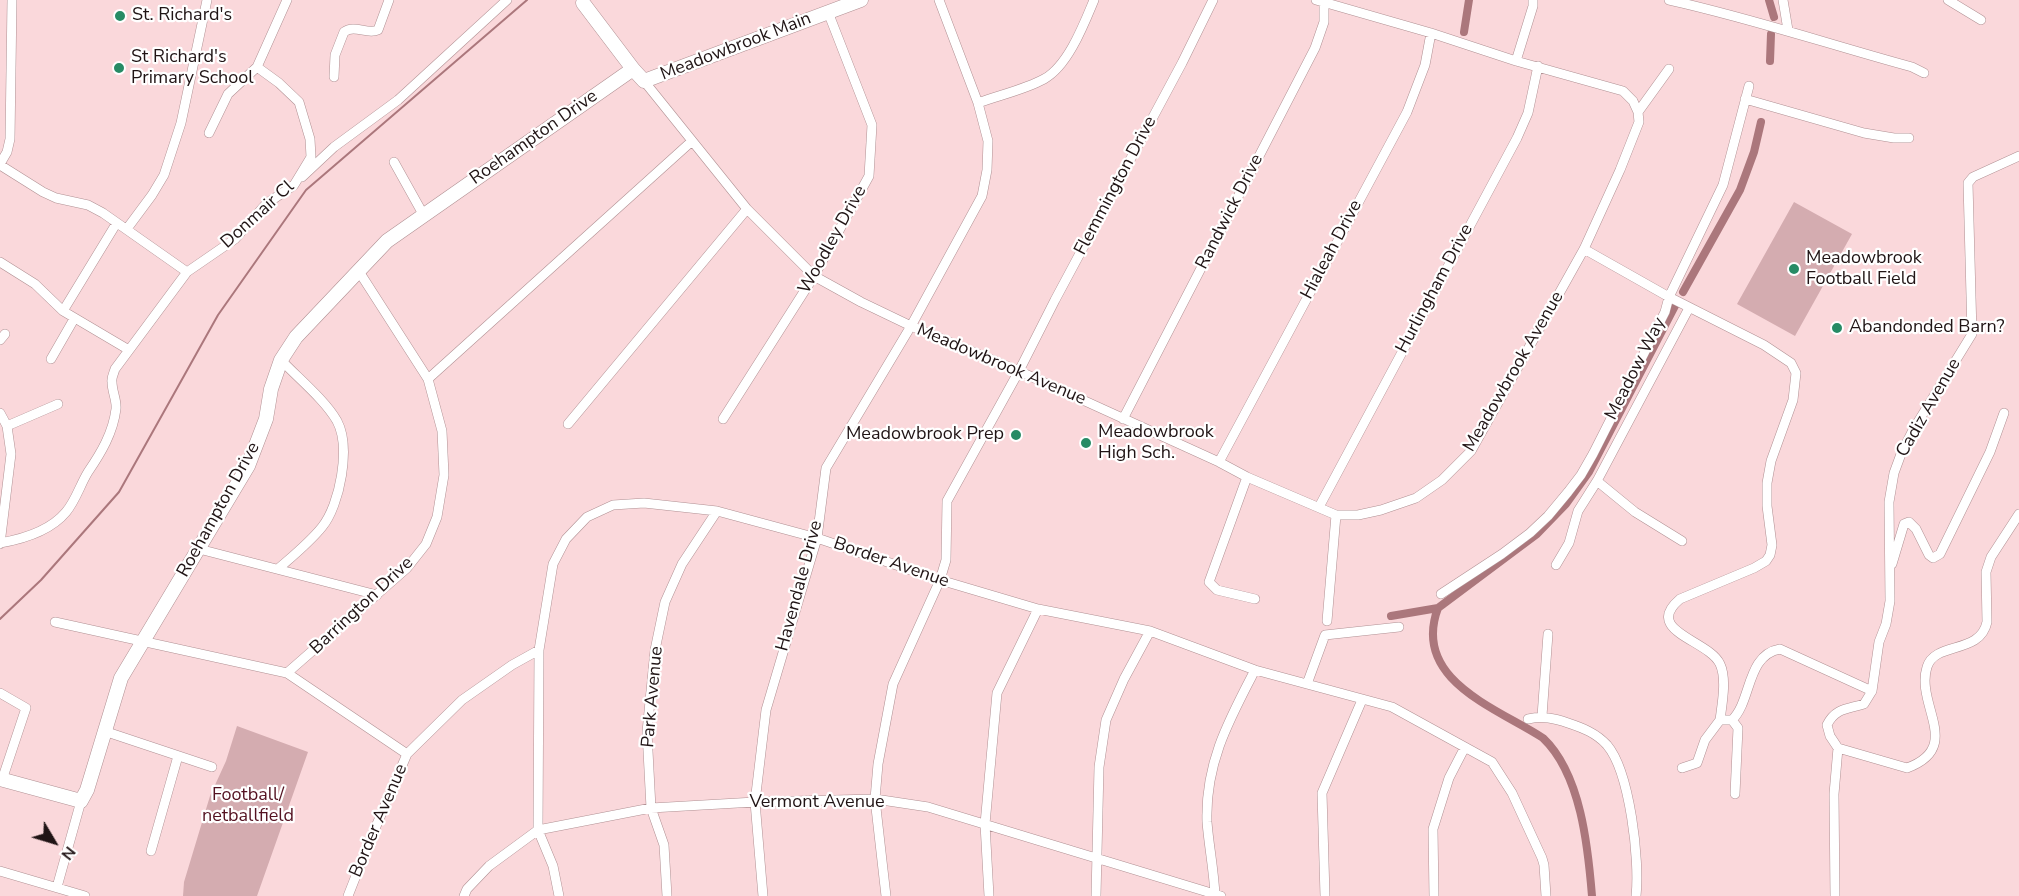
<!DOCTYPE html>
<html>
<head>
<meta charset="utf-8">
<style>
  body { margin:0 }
  #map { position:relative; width:2019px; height:896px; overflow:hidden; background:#fad8db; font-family:"Nunito Sans",sans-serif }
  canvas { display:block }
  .north { position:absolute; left:24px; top:812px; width:60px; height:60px; -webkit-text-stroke:4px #fff; paint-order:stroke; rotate:128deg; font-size:16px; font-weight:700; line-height:24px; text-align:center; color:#201415 }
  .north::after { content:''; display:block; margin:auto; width:21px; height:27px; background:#201415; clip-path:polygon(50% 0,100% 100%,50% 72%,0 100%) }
</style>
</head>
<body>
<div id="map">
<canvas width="2019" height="896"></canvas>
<div class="north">N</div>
</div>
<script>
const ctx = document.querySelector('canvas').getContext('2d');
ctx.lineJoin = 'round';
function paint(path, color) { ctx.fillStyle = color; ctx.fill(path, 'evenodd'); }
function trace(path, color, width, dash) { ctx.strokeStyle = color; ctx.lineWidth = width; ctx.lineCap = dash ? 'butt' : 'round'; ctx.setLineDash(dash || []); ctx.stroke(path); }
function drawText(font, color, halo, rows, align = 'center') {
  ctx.font = font + ' "Nunito Sans",sans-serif'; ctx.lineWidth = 4.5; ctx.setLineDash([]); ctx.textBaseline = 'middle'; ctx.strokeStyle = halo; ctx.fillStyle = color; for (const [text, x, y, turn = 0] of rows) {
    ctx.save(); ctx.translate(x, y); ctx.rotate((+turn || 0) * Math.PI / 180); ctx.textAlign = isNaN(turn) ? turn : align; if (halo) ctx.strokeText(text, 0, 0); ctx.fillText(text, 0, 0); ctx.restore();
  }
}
const green = new Path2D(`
  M1794,202l58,32 -57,102 -58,-32z
  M237,726l71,26 -51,144h-74l1,-14 26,-86 16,-35z`);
const stream = new Path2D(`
  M0,619l41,-39 78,-88 99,-177 88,-125 221,-190`);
const canal = new Path2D(`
  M1769,0l5,17
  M1464,32l5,-32
  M1770,61l1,-27
  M1683,292l57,-102 14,-38 7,-30
  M1438,608c-27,72 59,100 105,130 38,36 45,109 49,158
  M1391,616l47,-8 99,-74 29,-30 23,-32 86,-166`);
const street = new Path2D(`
  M1669,0c82,18 162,45 243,67l12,6
  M1783,0l5,30
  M1948,0l33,20
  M1516,61l17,-55v-6
  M334,77l1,-22 9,-23c11,-8 23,3 34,-2l11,-30
  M644,81l103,128 67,67 47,26 50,24 108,45 200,91 28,15 89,38h22l23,-5 35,-12 26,-18 29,-29 113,-202 36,-79 19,-48 -1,-10 -5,-11 -10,-10 -107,-30 -85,-28 -115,-33
  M1745,99l119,34 30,5h15
  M978,103c21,-8 46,-13 66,-24 24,-13 40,-55 50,-79
  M1638,112l31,-43
  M209,133l19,-39 29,-27 30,-67
  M394,162l29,52
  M0,164l7,-12 3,-13 2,-139
  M0,165l43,27 13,6 32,7 15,8 84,59
  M302,177l32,-30 64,-47 109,-100
  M125,228l4,-2 23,-31 12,-20 17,-52 26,-123
  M1584,249l85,48 95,48 27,18 5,10 -3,27 -22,61 -4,22v23l5,39 -2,10 -4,6 -12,7 -74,31c-38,32 29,41 40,65 7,15 2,40 0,56h12
  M0,262l35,22 28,27 66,39
  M63,311l53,-87
  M0,340l5,-6
  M51,359l23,-40
  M428,379l264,-238
  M0,413l7,13 4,28 -11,90
  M723,419l91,-143 55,-100 3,-51 -44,-113
  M1123,419l192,-371 9,-26v-20
  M568,424l179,-215
  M7,426l51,-22
  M1219,462l188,-350 18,-47 6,-32
  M1247,477l-38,105 8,8 38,9
  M1597,481l38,31 47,29
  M1319,507l198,-369 11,-25 10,-47
  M0,543c23,-4 51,-13 66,-31 10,-12 14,-27 22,-40 13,-19 25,-39 28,-63 1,-9 -4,-17 -4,-27 -1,-4 2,-9 3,-13l72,-97 48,-33 31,-35 28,-19 17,-28 -1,-18 -11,-37 -20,-19 -22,-16
  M199,549l178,46
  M1892,564l12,-40 5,-2 7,7 13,26 4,3 7,-4 50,-102 14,-39
  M1556,565l13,-22 9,-32 19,-30 92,-173
  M279,568c15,-13 31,-26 43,-41 18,-22 29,-80 15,-106 -12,-21 -39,-43 -56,-61
  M1441,594l61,-40 28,-21 18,-17 20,-24 13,-17 12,-21 72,-142 4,-15 54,-112 26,-99
  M1327,621l9,-106
  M55,622l232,51 120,81
  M539,650l-1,180 15,36 6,30
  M287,673l120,-105 19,-24 11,-27 7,-42 -2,-44 -14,-52 -70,-109
  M1307,684l18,-49 74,-8
  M1872,691l7,-49 7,-18 4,-23 -1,-99 5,-29 7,-19 12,-24 59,-96 -4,-151 5,-6 46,-21
  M0,693l26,15 -24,72
  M1542,716l6,-82
  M1528,719c15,-3 26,-1 40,4 15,5 28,10 39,22 23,27 33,116 29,151
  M1732,720c20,-19 14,-65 48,-71l92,42 -8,13c-16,5 -29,4 -37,21l3,11 8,12
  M1732,720l6,8 -3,66
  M104,731l108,36
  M1838,748l69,20c57,-21 8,-63 20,-101 8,-26 53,-12 60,-45l-1,-50 5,-15 28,-43
  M1682,768l15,-5 8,-23 15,-20
  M151,851l27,-95
  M0,871l85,25
  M57,887l24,-86
  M348,896l20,-51 39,-91 55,-54 50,-35 27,-15 14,-86 13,-25 21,-22 26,-12 31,-2 73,8 100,27 123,42 98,29 112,22 105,39 137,37 100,55 20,31 30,65 2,7 2,31
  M464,896l3,-7 22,-23 49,-36 113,-22 104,-6 120,-3 53,8 293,89
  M667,896l-3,-51 -13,-37 -4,-76 8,-82 10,-48 17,-38 35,-53
  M763,896l-8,-94 11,-92 51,-172 9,-70 85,-142 71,-130 5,-26 1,-29 -10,-38 -39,-103
  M886,896l-11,-97 3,-35 15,-80 47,-104 6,-20 1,-59 72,-130 36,-71 127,-237 31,-63
  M989,896l-4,-72 12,-131 41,-84
  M1096,896l3,-129 7,-47 18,-41 26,-48
  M1215,896c-1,-25 -6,-49 -8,-74 -2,-59 22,-102 48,-152
  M1325,896l-3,-103 40,-93
  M1434,896l-1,-67 16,-51 16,-31
  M1835,896l-1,-102 4,-46`);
const secondary = new Path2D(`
  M583,3l50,66 11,12 217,-81
  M0,779l81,22 6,-11 34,-112 127,-212 18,-47 5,-30 10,-29 15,-23 91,-96 246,-172`);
const markers = [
  [120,16,6,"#278b65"],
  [119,68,6,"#278b65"],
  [1794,269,6,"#278b65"],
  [1837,328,6,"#278b65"],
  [1016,435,6,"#278b65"],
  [1086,443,6,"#278b65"]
];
const poiNames = [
  ["St. Richard's",132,16],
  ["St Richard's",131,58],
  ["Primary School",131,79],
  ["Meadowbrook",1806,259],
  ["Football Field",1806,280],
  ["Abandonded Barn?",1849,328],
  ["Meadowbrook",1098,433],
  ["High Sch.",1098,454],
  ["Meadowbrook Prep",1004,435,"right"]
];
const streetNames = [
  ["Meadowbrook Main",736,47,-21],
  ["Roehampton Drive",534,138,-35],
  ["Flemmington Drive",1116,186,-62],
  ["Randwick Drive",1230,212,-63],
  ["Donmair Cl",258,215,-42],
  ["Woodley Drive",833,240,-61],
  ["Hialeah Drive",1332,250,-62],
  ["Hurlingham Drive",1435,289,-62],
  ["Meadowbrook Avenue",1001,365,23],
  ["Meadow Way",1636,369,-63],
  ["Meadowbrook Avenue",1514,372,-60],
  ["Cadiz Avenue",1929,408,-60],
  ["Roehampton Drive",219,510,-61],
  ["Border Avenue",891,563,19],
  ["Havendale Drive",800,586,-75],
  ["Barrington Drive",362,606,-43],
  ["Park Avenue",653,697,-85],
  ["Vermont Avenue",817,803],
  ["Border Avenue",379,821,-67]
];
const parkNames = [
  ["Football/",248,796],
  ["netballfield",248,817]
];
paint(green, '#d4acb0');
trace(stream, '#ab777c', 2);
trace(canal, '#ab777c', 8);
trace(street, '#b09093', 10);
trace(secondary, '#b09093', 15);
trace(street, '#fff', 9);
trace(secondary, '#fff', 14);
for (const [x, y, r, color] of markers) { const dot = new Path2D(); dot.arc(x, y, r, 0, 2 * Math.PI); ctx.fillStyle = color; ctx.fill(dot); trace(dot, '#fff', 2); }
drawText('18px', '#201415', '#fff', poiNames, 'left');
drawText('18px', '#201415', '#fff', streetNames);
drawText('18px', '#541221', '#fff', parkNames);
</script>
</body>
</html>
